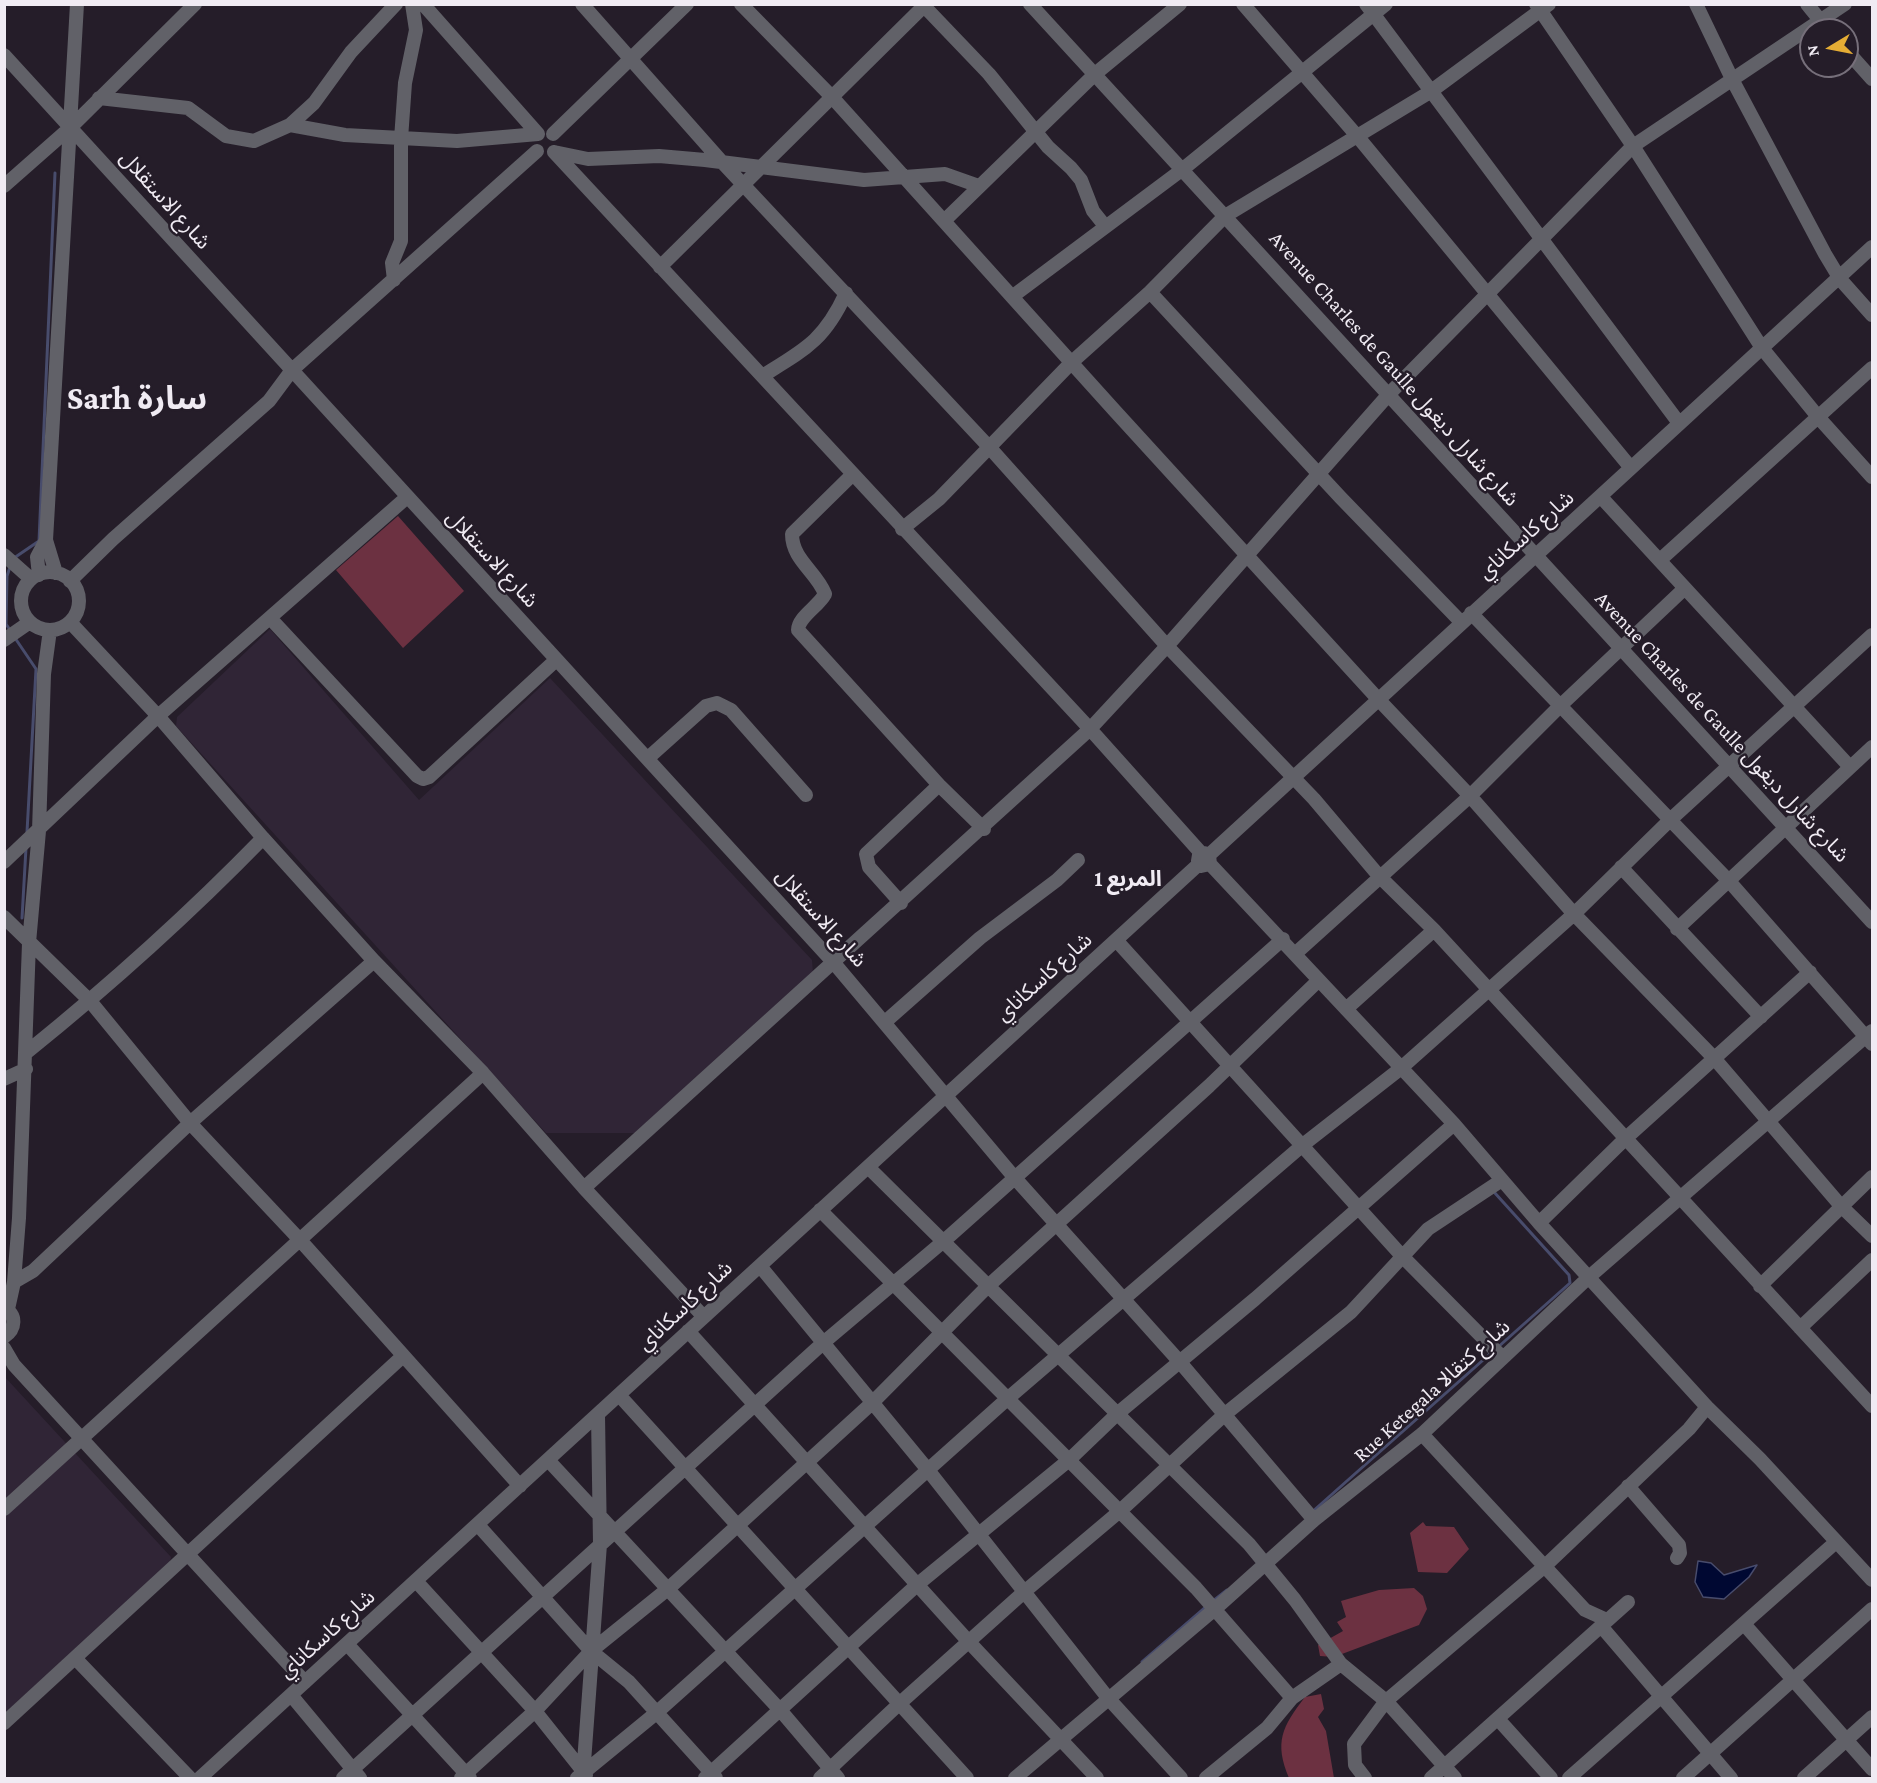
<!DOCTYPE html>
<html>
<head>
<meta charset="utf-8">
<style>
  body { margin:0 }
  #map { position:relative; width:1877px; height:1783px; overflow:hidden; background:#251d29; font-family:"Crimson Pro",serif }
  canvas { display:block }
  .frame { position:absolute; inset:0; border:6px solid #f0ebf3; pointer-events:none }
  .north { position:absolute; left:1799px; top:18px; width:60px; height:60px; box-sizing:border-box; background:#251d29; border:2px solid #766f7a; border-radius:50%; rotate:260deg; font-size:16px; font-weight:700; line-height:24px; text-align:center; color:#f0ebf3 }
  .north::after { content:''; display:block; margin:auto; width:21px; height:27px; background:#e5ad35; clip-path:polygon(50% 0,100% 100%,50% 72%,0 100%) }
</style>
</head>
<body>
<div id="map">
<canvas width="1877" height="1783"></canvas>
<div class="frame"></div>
<div class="north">N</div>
</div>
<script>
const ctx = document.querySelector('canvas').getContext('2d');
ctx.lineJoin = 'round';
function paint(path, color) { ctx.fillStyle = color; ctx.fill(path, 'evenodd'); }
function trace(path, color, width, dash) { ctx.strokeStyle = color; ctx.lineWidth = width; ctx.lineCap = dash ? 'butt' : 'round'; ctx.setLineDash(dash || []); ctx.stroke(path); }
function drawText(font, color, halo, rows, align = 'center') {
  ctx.font = font + ' "Crimson Pro","Noto Sans Arabic",serif'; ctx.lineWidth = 5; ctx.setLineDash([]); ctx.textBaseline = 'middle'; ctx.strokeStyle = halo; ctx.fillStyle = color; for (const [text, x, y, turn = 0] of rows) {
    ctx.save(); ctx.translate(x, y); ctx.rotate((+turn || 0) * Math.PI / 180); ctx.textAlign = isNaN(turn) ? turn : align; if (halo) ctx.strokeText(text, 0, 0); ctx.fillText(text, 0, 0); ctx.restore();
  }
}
const built = new Path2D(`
  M270,629l149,171 131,-122 262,282 1,13 -178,160h-89l-370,-407 1,-9z
  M4,1376l167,181 -1,6 -166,151z`);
const green = new Path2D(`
  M398,516l66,75 -61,57 -67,-78z
  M1423,1522l3,4 28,1 15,22 -22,24 -29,-1 -8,-39z
  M1414,1588l9,8 4,13 -8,16 -85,32 -14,-1 -2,-11 25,-14 -6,-9 9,-5 -5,-16 38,-11z
  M1321,1694l3,15 -6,8 8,14 8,47h-45c-15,-36 -7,-51 16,-81z`);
const water = new Path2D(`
  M1698,1561l13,2 13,12 33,-10 -8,12 -25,22 -21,-2 -8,-15z`);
const stream = new Path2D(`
  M14,558l25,-17 16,-368
  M10,630l-4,-6 1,-48 3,-9
  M15,638l21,31 -9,163
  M22,918l4,-70
  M1494,1192l75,83 1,8 -73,65
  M1312,1512l179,-159
  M1213,1601l14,-11
  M1142,1662l65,-56`);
const minor = new Path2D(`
  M423,4l115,130
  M582,4l139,157 269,287 177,198 147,153 65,77 55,54 438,476
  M741,4l91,93 283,314 263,288 92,97 104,118 140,144 127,148 31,30
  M922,4l67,70 59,73 23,21 10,12 12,31 12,15
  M1030,4l842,918
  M1243,4l115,133 273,331
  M1366,4l313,419
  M1536,4l97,142 129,202 57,70 53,59
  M1696,4l37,77 92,173 15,25 32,36
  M1807,4l21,26
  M1847,51l25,28
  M4,55l830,908 180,214 165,184 135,159
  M99,98l89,10 38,28 28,5 36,-16 24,-22 37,-51 45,-48
  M290,125l55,10 112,6 81,-7
  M553,134l134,-130
  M554,152l536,577 111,124
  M554,152l34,7 71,-3 46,4 159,20 81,-6 34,12
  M4,186l67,-59 124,-123
  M944,221l151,-147 85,-70
  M660,267l266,-263
  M394,280l-2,-17 9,-22v-102l4,-56 11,-53 -4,-26
  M1150,292l191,206 120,124
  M1013,296l170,-127 203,-165
  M762,376c42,-26 62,-35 84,-83
  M852,475l-60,59c0,26 25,38 33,60 -6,12 -27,23 -27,36l141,155 45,44
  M1601,497l249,270
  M902,529l37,-30 133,-137 78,-70 75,-76 205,-124 119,-88
  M46,540l10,33
  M4,555l27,24
  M1660,560l212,-192
  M21 601a29 29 0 1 1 58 0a29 29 0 1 1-58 0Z
  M39,575l-2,-18 9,-17 31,-536
  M70,581l43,-42 156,-138 23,-31 245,-219
  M1471,613l258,268 143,163
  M270,618l147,158 6,3 6,-2 127,-117
  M70,622l88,94 105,122 111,123 109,112 101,115 119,128
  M4,640l26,-18
  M648,758l58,-52 11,-3 14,7 75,85
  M1209,855l663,-608
  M4,862l154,-146 248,-218
  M1210,864l-9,2 -3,-5 1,-6 5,-2 5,2 1,9 244,260 85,99 168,184 53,52 112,121
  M1621,867l140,150
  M901,903l-32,-36 -3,-13 73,-69
  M4,917l86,84 100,122 110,117 220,246
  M1677,929l195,-182
  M1116,940l286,316 100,101
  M1296,953l174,-157 90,-90 125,-118
  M1346,1009l88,-79
  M885,1022l95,-84 77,-58 21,-20
  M27,1052c83,-67 161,-137 236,-214
  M4,1079l22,-10
  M868,1167l381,377 46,56 46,64 45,37 69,77
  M584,1188l506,-459 77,-83 222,-252 244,-248 212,-142
  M820,1210l376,378 96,110
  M1539,1223l87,-85 184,-166
  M760,1266l168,204 180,228 73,80
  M14,1282l19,-11 157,-148 184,-162
  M1760,1286l112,-109
  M4,1308c13,7 12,21 0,29
  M8,1309l6,-27 5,-64 10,-275 10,-112 5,-157 6,-44
  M1800,1328l72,-68
  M688,1331l281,311 128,136
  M4,1348l10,17 291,317
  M619,1395l348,383
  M1422,1434l163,176 22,10
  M548,1460l233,251 57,67
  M1628,1486l51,59 1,8 -3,5
  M4,1509l479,-436
  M478,1525l113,126 38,31 87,96
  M416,1581l119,130 51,64
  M1744,1624l128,145
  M1601,1626l130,152
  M347,1644l123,134
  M75,1658l115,120
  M291,1695l69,83
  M1498,1719l53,59
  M4,1723l399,-367
  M583,1776l17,-232 -2,-129
  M200,1778l999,-914
  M343,1778l480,-435 122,-103 338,-301
  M461,1778l74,-67 56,-60 78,-63 203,-185 115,-116 222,-201 110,-106
  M577,1778l78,-64 351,-314 298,-256 96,-75 174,-155 96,-94 202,-185
  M705,1778l213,-194 151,-124 48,-46 138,-115 199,-175
  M820,1778l79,-74 125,-112 96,-81 104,-96 127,-103 77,-83 74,-49
  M1015,1778l200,-169 99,-89 108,-86 167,-157 283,-246
  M1206,1778l61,-50 25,-30 49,-34
  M1365,1778l-10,-13 -1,-21 32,-43 159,-135 144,-137 18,-22
  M1431,1778l197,-176
  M1569,1778l267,-236
  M1683,1778l189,-169
  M1804,1778l68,-61`);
const streetNames = [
  ["شارع الاستقلال",165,200,48],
  ["Avenue Charles de Gaulle شارع شارل ديغول",1394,369,48],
  ["شارع كاسكاناي",1526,535,-42],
  ["شارع الاستقلال",492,559,47],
  ["Avenue Charles de Gaulle شارع شارل ديغول",1722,727,47],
  ["شارع الاستقلال",821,918,48],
  ["شارع كاسكاناي",1044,977,-42],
  ["شارع كاسكاناي",685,1306,-43],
  ["Rue Ketegala شارع كتقالا",1432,1391,-42],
  ["شارع كاسكاناي",327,1634,-42]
];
const neighbourhoodNames = [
  ["المربع 1",1128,879]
];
const townNames = [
  ["Sarh سارة",137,399]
];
paint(built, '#302536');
paint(green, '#6c3141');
paint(water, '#000832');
trace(water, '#484c6c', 1.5);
trace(stream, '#484c6c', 3);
trace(minor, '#616168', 14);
drawText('21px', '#f0ebf3', '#251d29', streetNames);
drawText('bold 22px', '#f0ebf3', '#251d29', neighbourhoodNames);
drawText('bold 33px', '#f0ebf3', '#251d29', townNames);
</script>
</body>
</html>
